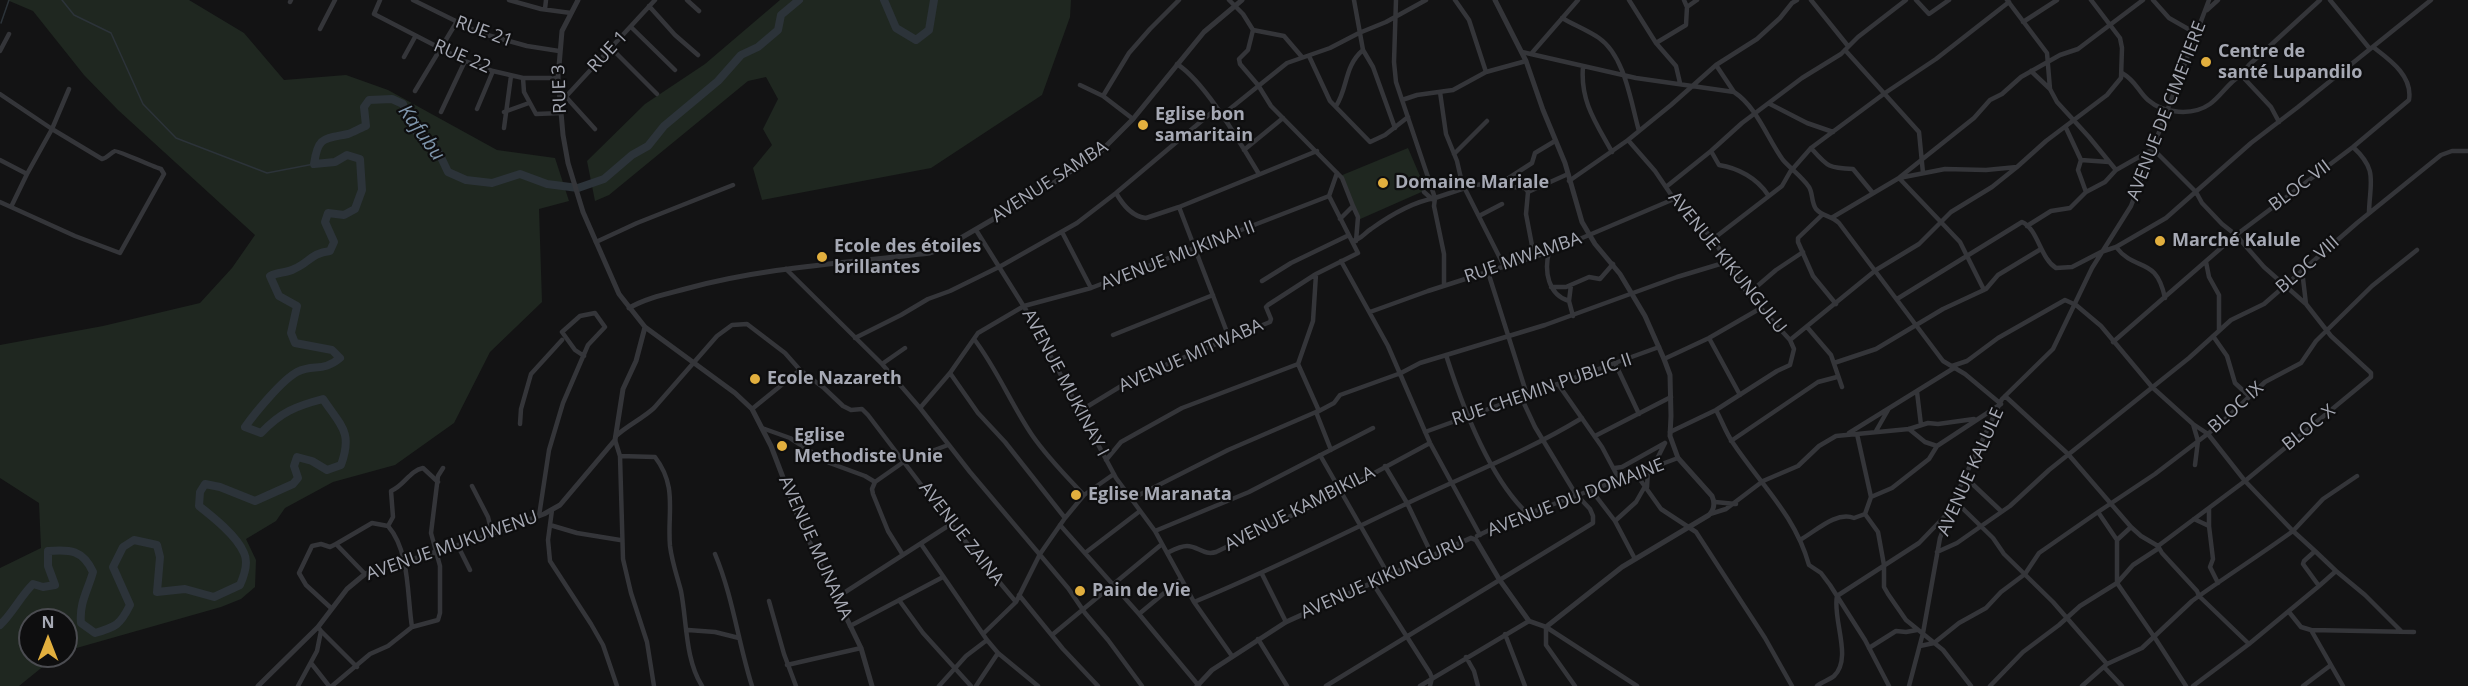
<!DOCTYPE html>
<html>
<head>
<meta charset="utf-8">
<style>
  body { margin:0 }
  #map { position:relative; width:2468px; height:686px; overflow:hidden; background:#131314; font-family:"Open Sans",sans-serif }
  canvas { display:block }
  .north { position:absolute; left:18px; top:608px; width:60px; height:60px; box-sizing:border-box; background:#0e0e0f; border:2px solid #4b4c51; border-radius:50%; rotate:0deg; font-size:16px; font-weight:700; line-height:24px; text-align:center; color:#a6a9b4 }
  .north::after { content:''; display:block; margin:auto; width:21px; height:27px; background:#e2af3e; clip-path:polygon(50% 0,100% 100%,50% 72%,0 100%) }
</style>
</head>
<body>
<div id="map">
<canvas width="2468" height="686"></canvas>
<div class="north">N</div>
</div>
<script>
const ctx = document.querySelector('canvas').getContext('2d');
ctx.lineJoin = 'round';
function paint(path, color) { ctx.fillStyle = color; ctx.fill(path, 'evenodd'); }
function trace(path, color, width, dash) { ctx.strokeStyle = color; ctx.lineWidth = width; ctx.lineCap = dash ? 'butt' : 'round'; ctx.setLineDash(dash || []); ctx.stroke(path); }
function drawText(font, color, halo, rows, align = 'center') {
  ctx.font = font + ' "Open Sans",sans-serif'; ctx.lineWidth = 4.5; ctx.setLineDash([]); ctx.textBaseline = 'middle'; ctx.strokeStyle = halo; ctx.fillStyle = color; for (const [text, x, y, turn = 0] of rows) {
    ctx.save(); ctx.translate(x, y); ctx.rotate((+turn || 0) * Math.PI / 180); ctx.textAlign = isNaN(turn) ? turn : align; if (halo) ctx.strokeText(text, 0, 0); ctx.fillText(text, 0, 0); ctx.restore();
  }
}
const green = new Path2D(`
  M7,0h182l55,33 40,47 62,-5 42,15 109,60 58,8 14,43 -30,8 3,93 -52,50 -36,71 -59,42 -62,17 -48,26 -9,13 -30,18 10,21 -1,27 -14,12 -20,8 -155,44v-31h-36v36h26l-37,30h-19v-118l41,-20 -2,-45 -39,-25v-133l103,-19 97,-23 32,-35 23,-33 -137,-125 -34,-35 -51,-64z
  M780,0h291l-1,17 -28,78 -111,73 -169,32 -9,-32 19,-23 -9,-16 15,-30 -12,-22 -18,4 -139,114 -14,6 -8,-40 58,-57 60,-40z
  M1408,148l18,42 -68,30 -18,-44z`);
const stream = new Path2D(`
  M62,0l12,15 37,18 32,71 33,34 91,35 47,-9
  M1,23l8,-23`);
const river = new Path2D(`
  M884,0l12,28 20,12 13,-10 5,-30
  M0,625c12,-11 20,-28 33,-41l10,3 12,-2 -7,-19v-15c22,-2 35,-1 45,21 -5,18 -14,31 -12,51l14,10c21,-6 25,-8 35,-28l-17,-38 10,-20 11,-7 23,5 3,12 -3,35 28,-3 29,8 26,-12c4,-9 9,-22 4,-32 -7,-17 -31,-36 -45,-47l1,-14 5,-8 15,3 35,14 38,-17 5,-6 -4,-12 3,-9 15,4 15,9 14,-5c12,-33 0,-39 -18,-66 -27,7 -42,13 -62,34l-16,-6c10,-14 37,-47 52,-55 17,-9 25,1 43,-14l-8,-8 -37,-7 -4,-10 6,-27 -18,-10 -9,-20c8,-4 17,-3 24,-7 15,-6 17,-16 36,-18l4,-9 -9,-20 3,-9 16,2 11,-6 7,-19 -2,-31 -13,-4 -12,7 -21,2c4,-28 10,-25 34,-30 6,-2 12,-6 18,-8l-2,-19 5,-7 23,-1 11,5 8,23 27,24 10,21 18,8 26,3 28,-9 27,10 31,4 26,-9 28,-24 16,-9 16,-20 54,-45 23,-26 17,-8 20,-17 3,-15 18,-15`);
const minor = new Path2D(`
  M380,0l-6,14 91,47 28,10 30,7h35
  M413,0l67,33 47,13 32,5
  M509,0l32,9 30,4
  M687,0l12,11
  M1229,0l14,14 10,16 -5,20 -9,9 1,5 18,21 13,21 71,72 11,28 -13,13
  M1354,0l9,50 10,17 22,61
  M1396,0l-2,62 2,20 39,116 39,-13 27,-2 31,-20 3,-10 20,-12
  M1455,0l14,20 17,52
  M1629,0l27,43 20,23 4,17
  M1811,0l37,46
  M1916,0l13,14 20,-14
  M2007,0l40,53 3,36 7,13 32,35 27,33
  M2153,0l16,18 28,16
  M2330,0l40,49
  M290,2l1,-2
  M649,6l26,29 23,20
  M1687,7l10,-7
  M545,9l1,-9
  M2207,10l11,-10
  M1562,18c12,7 25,12 37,20 26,18 32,65 40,93
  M2023,22l34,-22
  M631,27l44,43
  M320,29l15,-29
  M1253,30l31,6 18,21
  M1656,43l30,-18 1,-18 -3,-7
  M612,49l45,45
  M1845,50l74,82 4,41
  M0,51l9,-17
  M1522,52l114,26 98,14c23,15 33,46 49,68 8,9 19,17 26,27 4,6 2,15 7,22 7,8 15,6 23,14l104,138 22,13 36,30 -64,42 -8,13 -37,29 -21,9
  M1531,54l47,-54
  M1309,56l21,45 40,41 15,-7 23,-18
  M404,57l11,-20
  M1177,64c29,19 63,79 82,110
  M1716,65l18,27
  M1583,67c-3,34 13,56 29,85
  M2031,71l19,18
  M2122,73c14,8 16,18 26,27 16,14 45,16 62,4 11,-8 19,-22 31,-29l30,32 8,15
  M2241,75l8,-10 71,-65
  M523,78l1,14 12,22 25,-1
  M1080,85l23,11 30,23
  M415,91l41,-68
  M1440,92l6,42 11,27 5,22 42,83
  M0,94l52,35 50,30c6,-1 8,-6 13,-8 2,-1 39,16 46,18l3,5 -44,79 -45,-17 -64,-29
  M1103,96l26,-43 21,-24 29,-29
  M566,97l29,32
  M1402,100l15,-5 36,-5 33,-18 40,-11
  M560,103l95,-103
  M1770,104l37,19 26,9
  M1336,106c12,-18 8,-40 27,-56
  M477,109l16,-38
  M441,112l24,-51
  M504,112l25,-9
  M1221,116l66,-53 43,-15 29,-15 27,-11 40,-22
  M504,128l7,-52
  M2066,128l15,32 -3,10 8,22
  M1628,140l27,31 19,28 39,40 35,55 42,46 4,9 -4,16 -13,6 -61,39 -46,22
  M2353,147c25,23 17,34 16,65
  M1811,148c17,19 17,20 42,21l19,23
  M1244,150l39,-32
  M1711,151l8,14c19,3 38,13 49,30
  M1454,154l33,-33
  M0,160l27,14 -16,33 -11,-5
  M2081,160l28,2
  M27,174l25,-45 17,-40
  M1900,177l74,-59 16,-18 12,-6 19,-17 39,-22 18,-6 65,-49
  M1899,178l61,64 24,48
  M1507,180l5,7 13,1 3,4
  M1569,181l59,-41 43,-35 45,-40 41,-26 23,-21 12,-15 5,-3
  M1666,187l45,-36 31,-28 60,-45 39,-24 17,-17 48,-37
  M1424,192l8,7
  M1528,192l-2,22 8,42
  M1528,192l40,-18
  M1116,193c7,12 16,24 30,25l33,-11 138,-56
  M1353,206l5,11 -2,24
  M1179,207l51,133
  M1822,215l-24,23v4l15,34 23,28
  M1479,216l23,-12
  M1833,217l66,-39 46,-9 41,1 31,-3 29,-26 61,-46 14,-17 1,-30 -2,-10 -29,-38
  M976,230l50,80 90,168 39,53 39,71 38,54
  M1062,232l29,56
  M1713,239l69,-53 8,-14 21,-24 74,-55 51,-34 73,-57
  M1352,241c10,-2 11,-7 19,-12 18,-13 42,-27 64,-31l-1,8 10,48v32
  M596,242l41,-19 96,-38
  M2116,247c20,26 40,8 49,51
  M1549,252c-5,19 -1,43 20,49
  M1341,261l47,85 42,97 50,92
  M2206,262l3,15 10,18v36
  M786,269l96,95 38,44 50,64 98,116 17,25 23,27 34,46
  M2302,270l4,34
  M1488,272l39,123
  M1316,274l-3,47 -15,43 21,47 -3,1 15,38
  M1262,281l29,-18 56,-27
  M1571,285l-2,16 4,15
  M1551,287h15l23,-10 11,2 13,-15
  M1748,294l28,-24 27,-18
  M1897,299l125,-77c16,7 18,36 34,46l16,-1 29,-15 15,-5 50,-29 85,-75 47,-36 133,-107
  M1370,312l58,-21 121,-39 125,-53
  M1807,327l24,28 11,32
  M1113,335l100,-40
  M2213,336l14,20 8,27 14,13
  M855,338l46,-23 27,-16 22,-8 51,-25 76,-43 39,-30 101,-85
  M1709,338l31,57
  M974,339c23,30 37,65 58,96 15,22 34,41 52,60
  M1790,340l86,-70 43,-26 32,-32 41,-25 25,-20
  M2113,342l123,-107 117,-88 56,-47c4,-24 -19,-40 -36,-53
  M1446,355c16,50 44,124 82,159
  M1664,359l45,-21 52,-30
  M1615,363l24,51
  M1834,363l42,-14 67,-40 43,-20 12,-14 43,-26
  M882,364l23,-16
  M1952,366l15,-5 31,-23 67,-38 11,5 25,21 51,61 41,37 15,10 37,47 126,-104v-4l-40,-37 -25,-32 -42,-37 -28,-32 -14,-11 -20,-21 -6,-11 -43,-43 -37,21 -11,12 -19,10 -16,16 -19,3 -24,15
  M950,373l28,40 27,29 60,76
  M1558,384l44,63 17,32
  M1917,392l4,33
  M2005,396l63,58 63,73
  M920,408l30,-35 28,-40 46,-27 67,-18 238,-92
  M752,409l48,-39
  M1716,410c6,11 10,23 17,33 28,42 62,72 76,122l12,8 9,12 35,55 24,46
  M1080,411l56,-34 134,-55 1,-3 -5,-12 2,-2 48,-31 42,-21 -29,-57 8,-23
  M1319,411l15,-8 6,-8 61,-22 19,-10 125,-38 132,-48 43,-13 6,-6
  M520,424l1,-15 10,-35 31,-34
  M2193,424l5,17 -3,24
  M762,428l28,10 37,24 38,14 10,6
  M1909,429l16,13 12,4
  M1876,431l12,-21
  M1425,432l234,-85
  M1849,433l105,-65
  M616,436c12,-11 26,-17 38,-28l63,-72 15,-11 15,-1 38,29 15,17 24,18 19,18 8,4 11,-1 6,6 83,109 65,78
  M1595,436l76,-39
  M615,440l5,16 3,103 8,34 16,49 7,44
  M1731,441l87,-59 19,-5
  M1320,455l68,119
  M620,456l35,1c23,30 12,56 15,89 2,16 7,30 11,45 6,31 4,68 21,95
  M1106,460l15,-18 61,-34 116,-44
  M1385,466l22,37 25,52
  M1653,467l12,-24
  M1615,468l7,-1 43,-24
  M1636,474l25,35 35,23 69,106 27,48
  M1965,477l36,34
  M875,482l30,-21 43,-16
  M875,482l-3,7 1,5 15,37 15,24
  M472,486l16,31 4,16
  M1592,491l23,30 20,38
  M1131,499l97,-49 88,-38
  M1954,500l39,38 11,16 49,48 54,62
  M1715,502l21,2
  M552,510l-4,30 2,21 41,63 12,21 14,41
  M1710,514l16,-5 37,-28 35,-15 21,-20 17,-10 73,-7 19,-6 10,1 36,-5
  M1865,514l13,18 6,33v22l4,7 18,26 37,30 28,36
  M539,516l10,-66 14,-47 25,-58 17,-18 -10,-14 -15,3 -18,16 13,18 9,6
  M2194,519l15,7 4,33 -3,8 8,16
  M1615,521l21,-19 8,-14 3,-1 1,-17
  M550,525l27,8 43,7
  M1060,525l79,89 60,72
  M388,526l5,-9 -2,-26c14,-6 18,-20 32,-23l15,14
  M2209,526v-18
  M1155,531l94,-39 124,-64
  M1477,536l31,-15 170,-63
  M1800,540c16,-9 36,-29 54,-22l11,-4 6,-17 -14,-63
  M2117,540l-19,-28 57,-38 63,-48 47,-44 36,-19 15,-22 56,-55 45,-36
  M921,544l66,96 11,13 40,33
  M458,546l12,24
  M2315,551l21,20 -17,15
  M1937,552l20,-9 53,-37 39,-36 140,-112 42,-38 33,-16 93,-81 84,-68 11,-4h16
  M1085,553l55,-42
  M1167,553c6,-3 13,-7 20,-7 11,0 17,10 29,6l112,-54 102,-55
  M715,554c18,43 23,88 37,132
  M2336,571l29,24 37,37
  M1262,574l24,48
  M1372,582l58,91 2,5 -2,8
  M1019,595l44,54 35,37
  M1837,596l82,-53 28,-29
  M836,598l115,-74
  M899,600l24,33 48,53
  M769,601l15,53 12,32
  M1194,602c74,-30 144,-66 216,-100 57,-27 118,-51 172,-84
  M331,608l-25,-23 -7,-12 13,-27 9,-2 9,3 6,-3 29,30
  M2289,612l12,15 10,3 32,56
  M1139,614l42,-35
  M850,626l93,-49
  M412,627l26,-7 2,-7v-47l-9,-33 7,-57 5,-8
  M688,630l27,2 24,6
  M2311,630l103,2
  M321,631l36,36
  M983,634l33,-32 24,-48 25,-36 19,-23 30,-21
  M1505,634l20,52
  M1052,635l110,-91
  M1258,639l29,47
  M1920,646l14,-3 25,-20 27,-15 15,-16 24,-18 14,-21 59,-41
  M1869,648l27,-17 10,1 11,-2
  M1466,657l8,14 4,15
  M311,663l18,23
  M787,665l74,-17
  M2104,667l18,19
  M298,686l19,-35 4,-20 -3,-4
  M332,686l38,-32 18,-8 24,-19c-5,-31 -2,-76 -24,-101l-16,-3 -36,21
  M939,686l27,-30 21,-16
  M976,686l22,-33
  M1326,686l267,-163v-7l-3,-7 -15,-16 -40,-66 -14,-30
  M1420,686l109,-65
  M1575,686l-29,-41v-18l91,59
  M1817,686c5,-4 12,-6 17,-10 19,-18 -2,-57 3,-80
  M1909,686l14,-53 17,-95 18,-47 44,-92 51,-50 39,-81 39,-62 78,-206
  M1990,686l33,-34 36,-27 21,-19 37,-23 16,-18 26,-17
  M2082,686l25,-22 35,-16 50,-47c33,-24 68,-46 101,-70l22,20 -11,10 -1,3 16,22 -70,58 -50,-48 -2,-5 -35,-38 -4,-7
  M2186,686l-31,-48 -38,-55v-43l14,-13 10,9 17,10 87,-65 48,50 30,-32 34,-23
  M2193,686l56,-42
  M2303,686l28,-21`);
const tertiary = new Path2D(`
  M578,0l-16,31 -4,47 5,57 5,28 15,49 36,82 26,33 90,66 17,16 19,37 29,76 61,126 11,38
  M629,308c17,-10 37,-14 56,-19 80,-22 163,-26 245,-36l12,-4 96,-56 62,-41 33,-33 71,-87 38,-32
  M258,686l60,-59 29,-38 18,-15 110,-34 69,-26 16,-9 55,-65 8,-51 13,-28 9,-34
  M1197,686l15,-16 74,-48 185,-84 5,2 23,39 30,42 17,6 76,-60 87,-52c6,-6 6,-12 3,-19l-34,-38 -8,-22 1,-20 -1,-41 -6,-16 -19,-43 -25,-42 -25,-30 -13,-22 -17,-59 -22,-53 -17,-49 -31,-61`);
const markers = [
  [2206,62,6,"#e2af3e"],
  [1143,125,6,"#e2af3e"],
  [1383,183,6,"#e2af3e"],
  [2160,241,6,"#e2af3e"],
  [822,257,6,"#e2af3e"],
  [755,379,6,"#e2af3e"],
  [782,446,6,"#e2af3e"],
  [1076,495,6,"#e2af3e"],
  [1080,591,6,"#e2af3e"]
];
const streetNames = [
  ["RUE 21",484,32,20],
  ["RUE 1",608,52,-47],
  ["RUE 22",462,57,23],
  ["RUE 3",560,89,-92],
  ["AVENUE DE CIMETIERE",2167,111,-69],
  ["AVENUE SAMBA",1050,182,-33],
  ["BLOC VII",2300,186,-37],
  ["AVENUE MUKINAI II",1178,256,-21],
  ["RUE MWAMBA",1523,258,-19],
  ["AVENUE KIKUNGULU",1727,263,51],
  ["BLOC VIII",2308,265,-41],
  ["AVENUE MITWABA",1191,356,-24],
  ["AVENUE MUKINAY I",1065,383,62],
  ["RUE CHEMIN PUBLIC II",1542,390,-19],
  ["BLOC IX",2236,408,-42],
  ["BLOC X",2309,428,-39],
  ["AVENUE KALULE",1971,472,-66],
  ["AVENUE DU DOMAINE",1576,498,-21],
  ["AVENUE KAMBIKILA",1300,509,-27],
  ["AVENUE ZAINA",961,534,52],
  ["AVENUE MUKUWENU",452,546,-19],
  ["AVENUE MUNAMA",815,548,66],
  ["AVENUE KIKUNGURU",1383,578,-24]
];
const poiNames = [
  ["Centre de",2218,52],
  ["santé Lupandilo",2218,73],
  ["Eglise bon",1155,115],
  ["samaritain",1155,136],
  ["Domaine Mariale",1395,183],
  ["Marché Kalule",2172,241],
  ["Ecole des étoiles",834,247],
  ["brillantes",834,268],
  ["Ecole Nazareth",767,379],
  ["Eglise",794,436],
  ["Methodiste Unie",794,457],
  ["Eglise Maranata",1088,495],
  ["Pain de Vie",1092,591]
];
const waterNames = [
  ["Kafubu",421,133,54]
];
paint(green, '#1f2720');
trace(stream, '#2c3339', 1.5);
trace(river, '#2c3339', 8);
trace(minor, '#343539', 4.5);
trace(tertiary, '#343539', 5);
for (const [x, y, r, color] of markers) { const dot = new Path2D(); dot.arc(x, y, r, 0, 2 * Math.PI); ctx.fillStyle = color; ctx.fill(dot); trace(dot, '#0e0e0f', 2); }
drawText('18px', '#a6a9b4', '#0e0e0f', streetNames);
drawText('bold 18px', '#a6a9b4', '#0e0e0f', poiNames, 'left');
drawText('italic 20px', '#7f96ac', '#0e0e0f', waterNames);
</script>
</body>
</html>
